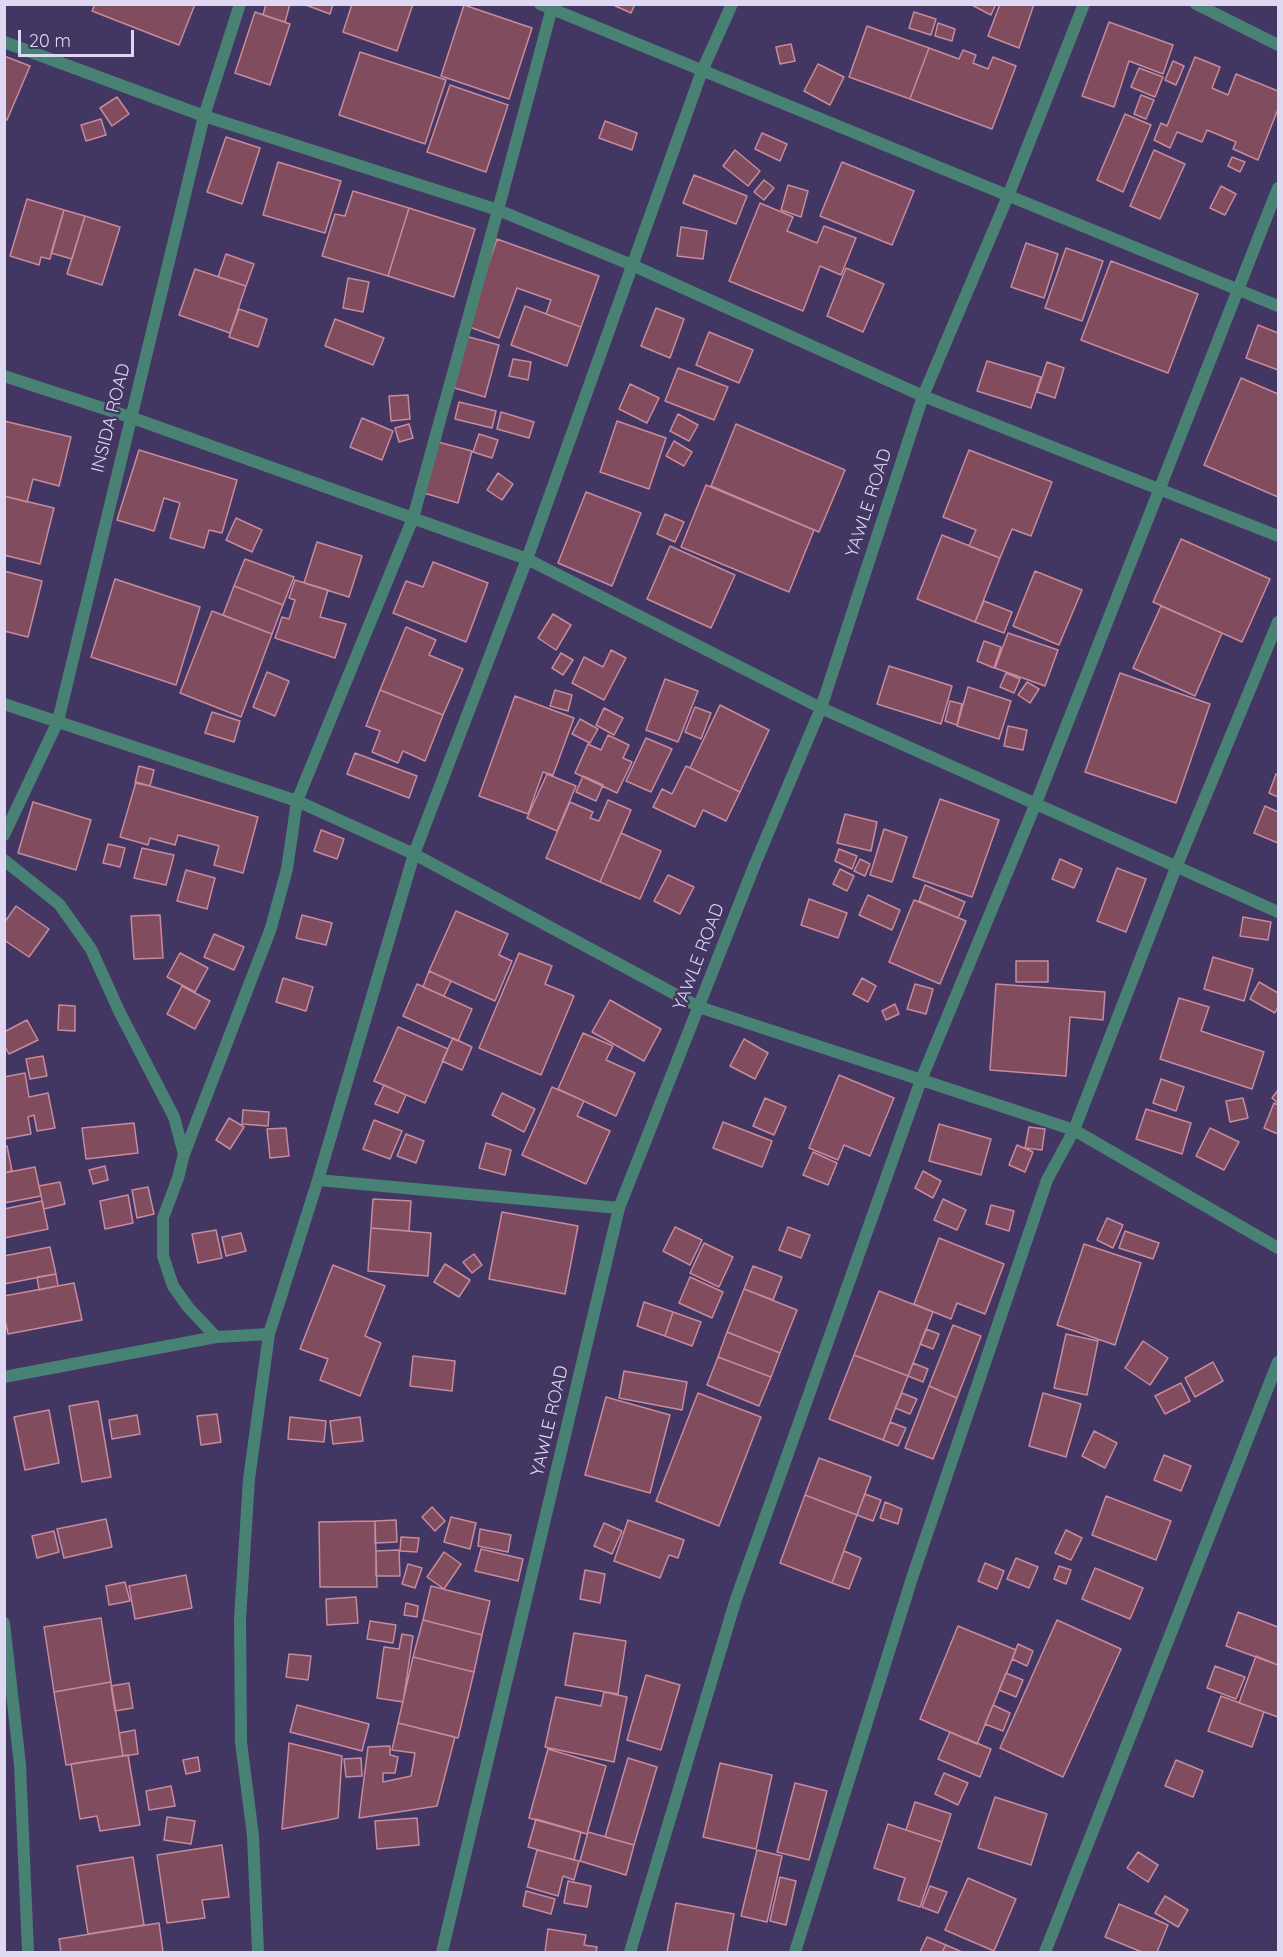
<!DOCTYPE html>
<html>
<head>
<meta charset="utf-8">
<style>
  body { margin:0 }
  #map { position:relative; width:1283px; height:1957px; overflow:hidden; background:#443662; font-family:Quicksand,sans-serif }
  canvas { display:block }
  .frame { position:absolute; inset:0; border:6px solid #dfd8f3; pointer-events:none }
  .scale { position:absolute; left:18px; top:30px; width:116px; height:27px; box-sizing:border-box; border:3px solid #dfd8f3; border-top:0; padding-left:8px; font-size:18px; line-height:21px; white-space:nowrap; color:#dfd8f3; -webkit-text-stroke:4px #443662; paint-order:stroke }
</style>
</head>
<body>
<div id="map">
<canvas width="1283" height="1957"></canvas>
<div class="frame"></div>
<div class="scale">20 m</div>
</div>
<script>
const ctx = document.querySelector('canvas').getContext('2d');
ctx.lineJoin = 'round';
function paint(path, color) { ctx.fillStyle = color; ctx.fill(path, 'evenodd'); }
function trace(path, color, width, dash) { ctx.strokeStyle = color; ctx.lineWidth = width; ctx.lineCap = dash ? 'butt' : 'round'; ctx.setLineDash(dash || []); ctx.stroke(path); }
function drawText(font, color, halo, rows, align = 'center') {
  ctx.font = font + ' Quicksand,sans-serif'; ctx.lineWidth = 5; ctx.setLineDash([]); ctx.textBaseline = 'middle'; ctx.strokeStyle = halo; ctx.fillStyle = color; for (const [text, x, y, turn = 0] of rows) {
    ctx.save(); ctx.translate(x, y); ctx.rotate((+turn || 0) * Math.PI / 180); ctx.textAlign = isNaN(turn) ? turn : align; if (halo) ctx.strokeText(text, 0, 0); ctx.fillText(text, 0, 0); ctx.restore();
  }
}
const building = new Path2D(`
  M95,4h100l-16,41 -87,-34z
  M266,4h24l-5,18 -22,-7z
  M303,4h30l-3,10z
  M352,4h61l-16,47 -54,-19z
  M611,4h24l-4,9z
  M970,4h26l-5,11z
  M1000,4h34l-15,44 -31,-12z
  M464,5l68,23 -23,71 -68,-23z
  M255,12l35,12 -20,61 -35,-12z
  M914,12l22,7 -5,16 -22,-7z
  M1109,22l64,23 -10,29 -34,-13 -15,46 -32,-11z
  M938,23l17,6 -3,12 -17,-5z
  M867,26l62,22 -19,51 -61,-22z
  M791,44l4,17 -15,3 -4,-17z
  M929,48l30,11 4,-9 13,5 -3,8 15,6 5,-12 23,9 -24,63 -82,-30z
  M360,52l86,28 -21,64 -86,-29z
  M4,56l26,10 -23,54 -3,-1z
  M1195,57l25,10 -8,21 16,7 8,-21 42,17v18l-20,51 -25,-11 3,-7 -29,-12 -5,12 -25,-10 -7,16 -16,-8 7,-17 6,3z
  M1173,61l11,5 -8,19 -11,-5z
  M818,64l26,13 -14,28 -26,-14z
  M1139,68l24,9 -8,20 -24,-10z
  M450,85l58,20 -22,67 -59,-20z
  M1141,95l13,5 -8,19 -12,-5z
  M117,97l12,17 -17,12 -12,-18z
  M1125,114l26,11 -28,67 -26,-12z
  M101,119l5,16 -20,6 -5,-16z
  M605,121l32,12 -5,17 -33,-12z
  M762,133l25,11 -7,17 -25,-12z
  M226,137l34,11 -18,56 -35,-12z
  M735,150l25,21 -12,15 -25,-20z
  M1154,150l31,14 -25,55 -30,-13z
  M1232,157l13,5 -5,10 -12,-6z
  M278,162l63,19 -16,52 -62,-18z
  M842,162l72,29 -22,54 -72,-29z
  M694,175l53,21 -11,28 -53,-21z
  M764,180l10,8 -10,12 -10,-8z
  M788,185l20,6 -7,26 -20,-7z
  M1221,186l15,8 -11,21 -15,-7z
  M353,191l56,17 -21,68 -66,-20 13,-42 10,2z
  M27,199l37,11 -14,49 -9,-2 -2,8 -29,-9z
  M760,203l33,14 -6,14 30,12 7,-17 32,12 -15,37 -21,-9 -17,45 -74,-30z
  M409,208l66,21 -21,68 -66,-21z
  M64,210l21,6 -13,43 -21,-6z
  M85,216l35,11 -18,58 -35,-11z
  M681,227l26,4 -4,28 -26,-3z
  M497,239l102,37 -18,51 -35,-13 5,-14 -34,-12 -18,50 -32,-12z
  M1026,243l32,11 -14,44 -33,-11z
  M1066,248l37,13 -21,60 -37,-13z
  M226,254l28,10 -8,22 -28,-9z
  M1111,261l87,33 -30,79 -87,-33z
  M846,268l38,16 -21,48 -36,-16z
  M195,269l51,17 -16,47 -51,-18z
  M348,278l21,4 -6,30 -20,-4z
  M525,306l56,21 -14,39 -56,-21z
  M656,308l28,11 -14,39 -29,-12z
  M239,309l28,10 -9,28 -29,-10z
  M335,319l49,19 -11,27 -48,-19z
  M1258,325l20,8v37l-32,-12z
  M709,332l44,18 -14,33 -43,-18z
  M465,336l34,9 -14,52 -34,-10z
  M513,359l18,3 -3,18 -19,-4z
  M987,361l54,16 -10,31 -54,-17z
  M1047,362l17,6 -9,30 -18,-6z
  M678,368l50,19 -14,33 -49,-19z
  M1241,378l37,16v103l-74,-32z
  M630,384l29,14 -12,25 -28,-14z
  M408,395l2,24 -19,2 -2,-25z
  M459,402l37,9 -4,17 -37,-9z
  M501,412l33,10 -5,16 -32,-9z
  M678,414l20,11 -9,16 -19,-10z
  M362,418l31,13 -11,29 -32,-13z
  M4,421l67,16 -12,49 -26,-7 -6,23 -23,-6z
  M617,421l49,17 -17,51 -49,-17z
  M409,424l4,14 -14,4 -4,-14z
  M736,424l109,46 -26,62 -108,-46z
  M479,434l19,6 -6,18 -19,-6z
  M674,441l18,11 -8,14 -18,-10z
  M438,442l34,9 -14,52 -34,-10z
  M139,450l98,30 -15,53 -13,-3 -5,18 -34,-10 10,-35 -16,-5 -10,33 -37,-11z
  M969,450l83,32 -21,54 -19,-7 -12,29 -31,-12 7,-16 -33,-13z
  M498,473l15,11 -11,16 -15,-10z
  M706,485l108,45 -25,62 -108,-45z
  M586,492l55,21 -29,73 -54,-23z
  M4,496l50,12 -14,56 -36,-9z
  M665,514l19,8 -9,20 -18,-8z
  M236,518l26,12 -10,22 -26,-12z
  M942,535l58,23 -25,64 -58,-23z
  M1181,539l89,40 -28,63 -89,-40z
  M317,542l45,14 -13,41 -45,-14z
  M670,546l65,29 -24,53 -64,-29z
  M245,559l49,18 -11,28 -49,-19z
  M433,562l55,21 -22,59 -73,-29 13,-32 17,6z
  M4,571l38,10 -14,56 -24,-6z
  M1035,571l47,19 -23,55 -46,-19z
  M115,579l85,28 -24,78 -85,-28z
  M295,580l33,10 -8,27 26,7 -11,34 -60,-20 7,-21 7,2 6,-19 -6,-2z
  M234,586l49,19 -11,29 -49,-19z
  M984,601l28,11 -8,21 -29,-11z
  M1161,606l61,27 -27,63 -62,-28z
  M212,611l60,23 -31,83 -61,-24z
  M553,614l18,11 -15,25 -18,-12z
  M406,627l30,13 -7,15 34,14 -20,46 -63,-25z
  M1008,633l50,17 -13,36 -50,-18z
  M984,641l17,6 -7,21 -17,-7z
  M611,650l15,8 -22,42 -32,-17 12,-26 19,10z
  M561,653l12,7 -10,15 -11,-7z
  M889,666l63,20 -11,38 -64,-20z
  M267,672l22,9 -14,35 -22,-9z
  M1006,673l14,6 -6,14 -14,-6z
  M1120,673l90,31 -34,99 -91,-31z
  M665,679l33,12 -20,51 -32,-12z
  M1027,682l12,7 -9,14 -12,-8z
  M968,687l43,14 -12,38 -42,-13z
  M380,690l63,25 -18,46 -22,-10 -5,12 -26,-11 8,-21 -14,-5z
  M555,690l17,5 -4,16 -18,-5z
  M515,696l59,22 -21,57 -10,-3 -15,42 -49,-18z
  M950,701l12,3 -5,21 -12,-4z
  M720,705l49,25 -29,62 -50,-24z
  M695,707l16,6 -10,26 -16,-7z
  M604,708l19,10 -9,17 -18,-10z
  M212,712l28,9 -6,21 -29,-9z
  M580,719l18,10 -8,14 -18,-9z
  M1008,726l19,4 -4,20 -19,-4z
  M608,735l21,10 -6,13 9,4 -15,31 -42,-20 13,-29 13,6z
  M646,738l26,11 -21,43 -25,-11z
  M355,753l62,23 -8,22 -62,-24z
  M139,766l15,4 -4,16 -15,-3z
  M686,766l54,26 -14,29 -23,-11 -8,17 -42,-20 9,-18 10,5z
  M547,774l29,12 -19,45 -30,-13z
  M1276,774l2,1v22l-9,-4z
  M583,776l20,9 -7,16 -20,-9z
  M136,782l122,35 -15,56 -29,-8 5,-19 -41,-11 -3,10 -25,-7 -2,7 -28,-8z
  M940,799l59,21 -27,77 -59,-20z
  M608,800l23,10 -31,72 -54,-24 24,-56 23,10 -3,6 9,3z
  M33,802l58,18 -15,50 -58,-17z
  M1265,806l13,6v31l-24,-10z
  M845,814l32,8 -6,29 -34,-8z
  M884,829l23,8 -15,45 -22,-7z
  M321,830l23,9 -7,20 -23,-8z
  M621,833l40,18 -21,48 -40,-17z
  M108,844l17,4 -5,19 -17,-4z
  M142,848l32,7 -8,30 -32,-7z
  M839,849l18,7 -5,13 -17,-8z
  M860,859l10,5 -5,12 -11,-5z
  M1060,859l22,10 -8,19 -22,-9z
  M1117,868l29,11 -20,53 -29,-11z
  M840,869l14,7 -7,15 -14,-7z
  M186,870l29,8 -8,31 -30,-8z
  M668,875l26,12 -14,27 -26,-13z
  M925,885l40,17 -7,16 -39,-17z
  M868,895l32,15 -8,20 -33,-15z
  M809,899l38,14 -9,25 -37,-13z
  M914,900l52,21 -26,63 -51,-22z
  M16,906l33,23 -20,28 -25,-17v-17z
  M456,911l52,23 -9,21 13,6 -17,40 -66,-30z
  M160,915l3,43 -29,1 -3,-43z
  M302,915l30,8 -6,22 -30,-7z
  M1243,917l28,5 -3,18 -28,-4z
  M214,934l30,13 -10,23 -30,-13z
  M180,953l28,15 -13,24 -28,-15z
  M519,953l33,13 -7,18 29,12 -33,79 -62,-27z
  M1213,957l40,12 -9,32 -40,-12z
  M1016,961h32v21h-32z
  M429,971l22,10 -7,15 -21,-9z
  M283,978l30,9 -7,24 -30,-9z
  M862,978l14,8 -8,16 -15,-8z
  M1259,982l19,11v14l-3,6 -25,-14z
  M417,984l55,25 -14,32 -55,-25z
  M915,984l18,5 -7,25 -19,-5z
  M996,984l109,8 -2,28 -33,-3 -4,59 -76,-6z
  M182,986l28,15 -15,28 -28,-15z
  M1179,998l30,9 -8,24 63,21 -12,37 -92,-30z
  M610,1000l51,29 -17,32 -52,-29z
  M895,1004l4,10 -13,6 -4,-9z
  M59,1005l16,1v25l-17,-1z
  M27,1020l11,20 -29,14 -5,-9v-13z
  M398,1027l50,22 -23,54 -51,-22z
  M583,1033l30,13 -7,14 29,13 -19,43 -58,-27z
  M453,1038l19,9 -10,23 -20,-9z
  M744,1039l24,14 -13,26 -25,-13z
  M43,1056l4,20 -17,3 -4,-20z
  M25,1073l4,24 19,-4 7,35 -18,3 -3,-16 -6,2 3,17 -27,5v-62z
  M839,1075l55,23 -24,58 -26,-11 -6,15 -29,-12z
  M1161,1079l23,8 -8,24 -23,-8z
  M384,1085l22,10 -8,18 -23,-9z
  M552,1087l32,14 -7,15 33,15 -24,53 -64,-29z
  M1278,1090v13l-6,-5z
  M502,1093l33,16 -11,23 -32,-17z
  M765,1098l21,9 -12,28 -21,-9z
  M1243,1098l5,20 -18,4 -4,-21z
  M1274,1103l4,2v29l-14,-6z
  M1146,1109l45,14 -9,31 -46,-15z
  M243,1110l26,2 -1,14 -26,-2z
  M229,1118l15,9 -14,22 -14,-9z
  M374,1120l28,11 -12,28 -27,-10z
  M723,1122l49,19 -10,26 -49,-19z
  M134,1123l4,30 -52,6 -4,-31z
  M939,1124l52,15 -10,36 -52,-14z
  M1029,1127l16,2 -3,21 -17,-2z
  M286,1128l3,28 -19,2 -3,-29z
  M1210,1128l29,14 -15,28 -28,-14z
  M406,1134l18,7 -8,22 -19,-7z
  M486,1143l25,7 -6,25 -26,-7z
  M1017,1145l16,7 -8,20 -16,-7z
  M4,1146h3l5,25 -8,2z
  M813,1152l24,11 -9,22 -25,-10z
  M105,1166l3,14 -15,4 -4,-14z
  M35,1167l6,29 -37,7v-30z
  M923,1171l18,10 -8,17 -18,-10z
  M60,1182l5,22 -21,5 -5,-23z
  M148,1187l6,27 -17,4 -5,-28z
  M128,1195l5,28 -28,6 -5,-28z
  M373,1199l38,2 -2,30 -38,-3z
  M943,1199l23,11 -9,20 -23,-10z
  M42,1201l6,28 -44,9v-29z
  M991,1205l23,6 -5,20 -23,-7z
  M502,1212l76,14 -13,68 -76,-15z
  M1107,1218l16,7 -10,23 -16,-8z
  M675,1227l27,13 -12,25 -27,-14z
  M788,1227l22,8 -9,23 -22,-8z
  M371,1228l60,5 -3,43 -60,-5z
  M216,1230l6,28 -24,5 -6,-29z
  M1125,1231l34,12 -6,16 -34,-11z
  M241,1233l5,18 -20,5 -4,-19z
  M939,1238l65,26 -19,50 -28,-11 -6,16 -37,-15z
  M704,1243l29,14 -14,30 -29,-14z
  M1084,1244l57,19 -26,82 -58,-20z
  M50,1247l6,27 -52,10v-28z
  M474,1254l8,11 -10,8 -9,-11z
  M445,1264l25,16 -11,17 -25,-15z
  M333,1265l52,21 -20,50 16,7 -21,53 -40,-16 8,-21 -28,-10z
  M753,1266l29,11 -9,23 -29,-11z
  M56,1274l2,12 -19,4 -2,-13z
  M690,1277l33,15 -11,26 -33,-15z
  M74,1283l8,37 -74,14 -4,-19v-19z
  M744,1289l53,21 -17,43 -53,-21z
  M879,1291l54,21 -25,64 -54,-21z
  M644,1302l29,10 -8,24 -28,-10z
  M673,1312l28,10 -9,24 -27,-10z
  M953,1325l28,11 -24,62 -28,-12z
  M926,1329l13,5 -6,15 -13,-5z
  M727,1332l53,21 -9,24 -53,-20z
  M1066,1334l32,7 -11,54 -33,-7z
  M1143,1341l25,17 -18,27 -25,-17z
  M854,1355l54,21 -25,64 -54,-21z
  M413,1356l42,5 -3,30 -42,-5z
  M718,1357l53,20 -12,29 -52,-21z
  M1213,1362l10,19 -28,16 -10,-19z
  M913,1363l15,6 -5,13 -15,-6z
  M624,1371l63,11 -5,28 -63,-12z
  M1181,1383l9,18 -25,13 -10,-18z
  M929,1386l28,12 -24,61 -28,-11z
  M698,1393l63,24 -42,109 -63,-25z
  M902,1393l15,6 -7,15 -15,-6z
  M1043,1393l38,11 -15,53 -37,-11z
  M606,1397l64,18 -20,78 -65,-18z
  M98,1401l13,76 -29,5 -13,-76z
  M49,1410l10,53 -34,7 -11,-53z
  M217,1414l4,28 -20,3 -4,-29z
  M137,1415l3,19 -28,5 -3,-19z
  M290,1417l36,4 -2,21 -36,-3z
  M360,1417l3,24 -30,3 -3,-23z
  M890,1422l16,6 -8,18 -15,-6z
  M1094,1431l23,12 -12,25 -23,-12z
  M1164,1455l27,11 -10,25 -27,-11z
  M819,1458l52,19 -14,38 -52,-20z
  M865,1494l16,6 -8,21 -16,-6z
  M805,1495l52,20 -25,68 -52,-20z
  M1106,1496l65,25 -15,39 -64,-25z
  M885,1502l17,7 -4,15 -18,-6z
  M432,1507l13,14 -10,10 -13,-14z
  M451,1517l25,6 -6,26 -26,-7z
  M106,1519l6,28 -48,11 -7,-29z
  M396,1520l1,22 -22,1v-22z
  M628,1520l56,20 -6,18 -9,-3 -9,23 -46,-17z
  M375,1521l2,66h-57l-1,-65z
  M604,1523l18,8 -10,23 -18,-8z
  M480,1529l31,6 -3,17 -30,-6z
  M1066,1530l16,8 -11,22 -16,-7z
  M54,1531l5,21 -22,6 -5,-22z
  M401,1537l18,1 -2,14 -17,-1z
  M481,1549l42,10 -5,22 -43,-10z
  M399,1550l1,26h-24v-25z
  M844,1551l17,7 -12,31 -17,-6z
  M444,1552l17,12 -17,25 -17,-12z
  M1016,1558l22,9 -9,21 -22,-9z
  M985,1563l19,8 -7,18 -19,-8z
  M408,1564l14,4 -7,20 -13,-4z
  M1059,1566l12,4 -5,14 -12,-5z
  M1095,1568l48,20 -13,31 -48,-20z
  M585,1570l20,4 -5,29 -20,-4z
  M186,1575l6,33 -57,11 -6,-33z
  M125,1582l5,19 -21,4 -3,-19z
  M431,1586l59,15 -8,34 -59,-15z
  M356,1597l2,26 -31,2 -1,-26z
  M406,1603l12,3 -1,11 -13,-2z
  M1238,1612l40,15v38l-52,-19z
  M101,1618l10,64 -57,10 -10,-65z
  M423,1620l59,15 -8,37 -61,-15z
  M1057,1620l64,29 -58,128 -63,-29z
  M370,1621l26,4 -3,18 -26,-4z
  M958,1626l58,24 -39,94 -57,-25z
  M574,1633l52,8 -8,53 -53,-9z
  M402,1634l11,2 -10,66 -26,-4 7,-51 15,2z
  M1018,1644l15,7 -6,15 -15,-7z
  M289,1654l22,2 -3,24 -22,-3z
  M1256,1656l22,9v52l-39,-14z
  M413,1657l61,15 -16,66 -60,-15z
  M1215,1666l30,11 -9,22 -29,-11z
  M1006,1673l17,7 -7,17 -17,-7z
  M646,1675l34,10 -19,65 -34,-10z
  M111,1682l12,74 -57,9 -12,-73z
  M129,1683l4,25 -18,3 -4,-25z
  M604,1692l23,5 -13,65 -69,-15 11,-50 45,9z
  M1221,1696l43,16 -12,35 -44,-16z
  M297,1705l72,19 -7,27 -72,-19z
  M993,1705l17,8 -7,18 -18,-7z
  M398,1723l57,14 -18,69 -78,12 9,-71 22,-1v9l8,2 -3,16h-12v9l28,-6 4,-23 -23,-3z
  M135,1730l3,24 -15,2 -4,-23z
  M950,1732l41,17 -11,28 -42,-18z
  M289,1743l53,13 -4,62 -56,11z
  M548,1749l58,17 -19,68 -58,-16z
  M128,1755l12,70 -40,6 -3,-15 -17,3 -9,-55z
  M198,1757l2,14 -14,3 -3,-14z
  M361,1758l1,18 -16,1 -2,-18z
  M628,1758l29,9 -23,78 -29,-8z
  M1176,1760l27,11 -10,26 -28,-11z
  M720,1763l52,12 -16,74 -53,-12z
  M944,1773l24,10 -10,22 -23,-11z
  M795,1783l32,8 -18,69 -32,-8z
  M171,1786l4,20 -26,4 -3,-19z
  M995,1797l52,17 -16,51 -53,-17z
  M915,1802l36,12 -9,28 -36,-12z
  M167,1817l28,4 -4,23 -27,-4z
  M417,1818l2,27 -42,4 -2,-28z
  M536,1819l45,13 -7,28 -46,-13z
  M888,1824l54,18 -22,65 -22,-7 7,-22 -31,-10z
  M588,1832l46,13 -8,30 -46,-14z
  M222,1845l7,52 -27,3 3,18 -38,5 -10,-68z
  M537,1850l42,11 -5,19 -11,-4 -5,20 -31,-9z
  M757,1850l25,6 -15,66 -26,-6z
  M1138,1852l20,13 -10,17 -21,-14z
  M133,1857l11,68 -56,9 -11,-68z
  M780,1877l16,4 -10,44 -16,-4z
  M968,1878l48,21 -22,52 -49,-21z
  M568,1881l23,5 -4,21 -23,-4z
  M930,1886l17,6 -9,21 -16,-6z
  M526,1891l29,8 -4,15 -28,-8z
  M1165,1896l23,14 -10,17 -23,-14z
  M676,1903l58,11 -7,38h-60z
  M1119,1904l49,21 -11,27h-15l-37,-15z
  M159,1923l4,29h-102l-2,-13z
  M548,1929l38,6 -2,10 13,2 -1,5h-51z
  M927,1937l19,8 -4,7h-22z
  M946,1945l16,7h-20z`);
const minor = new Path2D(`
  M540,4l738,302
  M1196,4l82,41
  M4,42l200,74 294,94 134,55 291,131 355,140
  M4,376l126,41 397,142 294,149 457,204
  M4,704l293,97 117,53 285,153 375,123 204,118
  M4,835l54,-114 146,-605 36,-112
  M4,860l55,44 32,45 29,64 54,104 10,37 -6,24 -15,40v38l10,30 15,21 28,30
  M184,1154l87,-226 16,-59 10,-68 116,-283 85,-308 55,-206
  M318,1180l301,28
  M4,1377l212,-40 53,-3
  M4,1623l16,142 8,187
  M258,1952l-5,-116 -12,-94 -1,-123 9,-140 20,-145 49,-154 96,-326 113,-295 175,-488 30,-67
  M442,1952l177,-744 136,-344 66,-156 102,-312 85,-200 76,-192
  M630,1952l105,-350 186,-522 115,-277 242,-615
  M795,1952l117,-374 135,-398 27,-50 103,-265 101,-243
  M1045,1952l233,-590`);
const streetNames = [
  ["INSIDA ROAD",111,418,-76],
  ["YAWLE ROAD",869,503,-72],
  ["YAWLE ROAD",699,957,-69],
  ["YAWLE ROAD",550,1421,-77]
];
paint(building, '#814c5e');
trace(building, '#c68c9e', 1.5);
trace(minor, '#478275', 12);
drawText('18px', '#dfd8f3', '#443662', streetNames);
</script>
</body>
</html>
